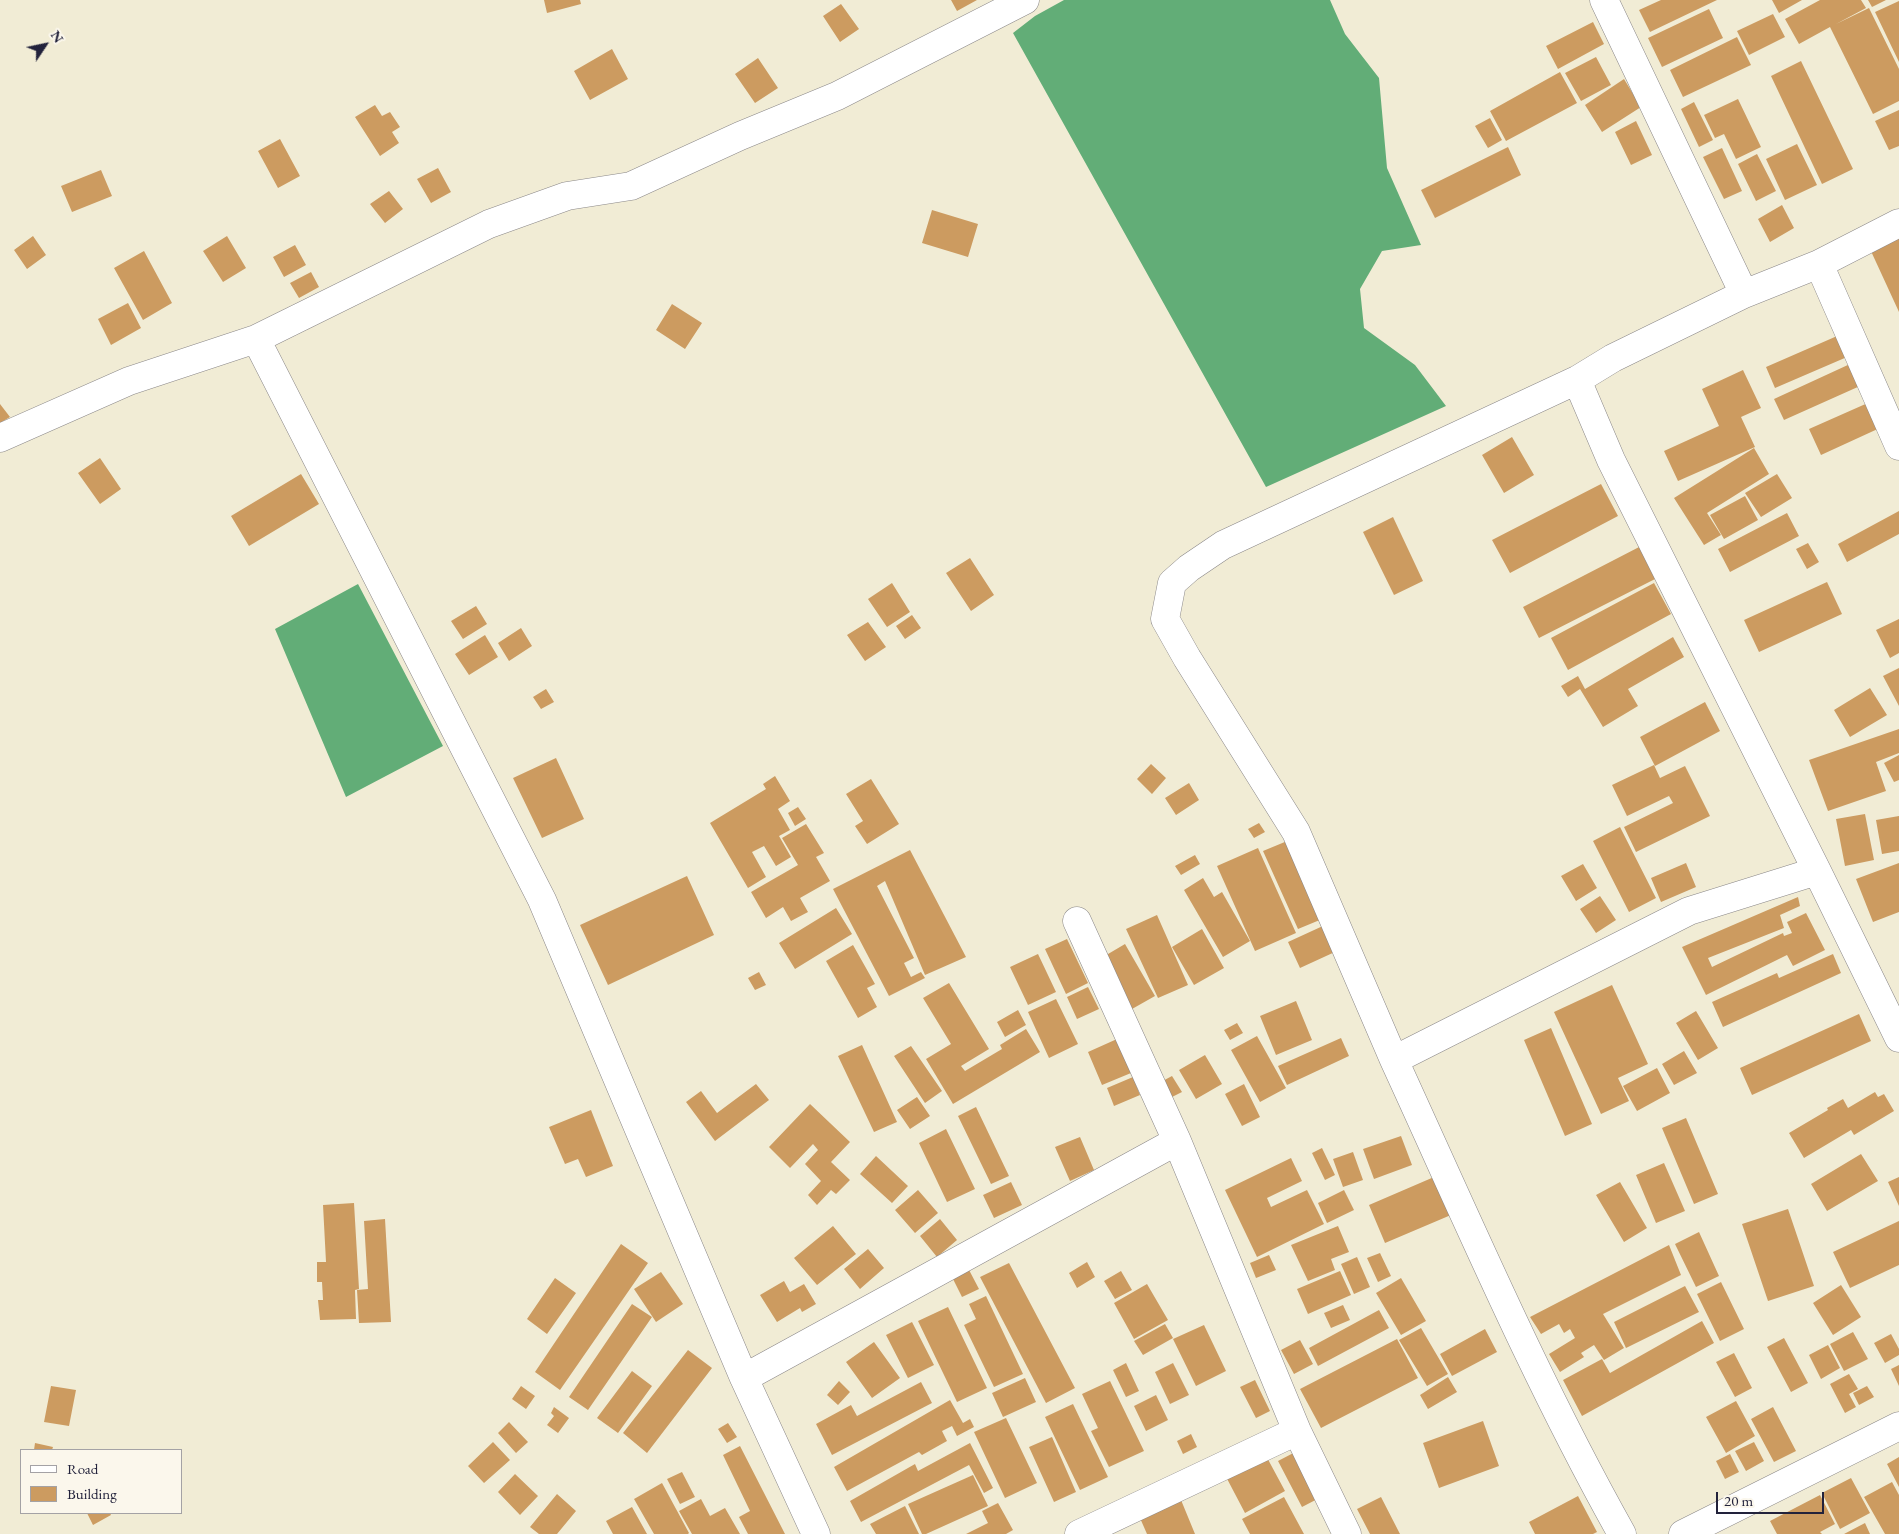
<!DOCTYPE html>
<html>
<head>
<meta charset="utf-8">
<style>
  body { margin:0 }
  #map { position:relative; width:1899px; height:1534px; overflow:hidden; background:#f1ecd5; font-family:"EB Garamond",serif }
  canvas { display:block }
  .legend { position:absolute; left:20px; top:1449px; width:162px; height:65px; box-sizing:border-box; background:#fbf7ec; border:1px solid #a4a2a5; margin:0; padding:6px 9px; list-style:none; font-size:15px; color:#22223b }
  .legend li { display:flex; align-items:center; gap:10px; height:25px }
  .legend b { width:25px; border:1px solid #a4a2a5 }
  .north { position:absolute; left:20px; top:20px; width:50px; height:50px; -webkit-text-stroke:4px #fbf7ec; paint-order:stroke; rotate:56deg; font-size:14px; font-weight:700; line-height:20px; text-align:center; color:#22223b }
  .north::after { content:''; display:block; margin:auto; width:18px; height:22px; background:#22223b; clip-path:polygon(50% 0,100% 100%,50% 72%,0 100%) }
  .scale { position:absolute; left:1716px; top:1492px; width:108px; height:22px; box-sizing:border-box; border:2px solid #22223b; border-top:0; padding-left:6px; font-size:15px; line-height:18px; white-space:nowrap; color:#22223b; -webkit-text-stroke:4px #fbf7ec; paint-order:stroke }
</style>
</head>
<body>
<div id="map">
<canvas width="1899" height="1534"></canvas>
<ul class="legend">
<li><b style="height:6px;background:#fff"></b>Road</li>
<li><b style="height:14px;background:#cc9b60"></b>Building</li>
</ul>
<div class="north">N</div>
<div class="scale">20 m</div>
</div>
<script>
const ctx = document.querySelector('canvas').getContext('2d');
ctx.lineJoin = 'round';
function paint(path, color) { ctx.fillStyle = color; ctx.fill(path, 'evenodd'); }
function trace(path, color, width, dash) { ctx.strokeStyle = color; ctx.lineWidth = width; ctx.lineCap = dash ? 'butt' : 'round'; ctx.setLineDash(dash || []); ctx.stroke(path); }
const forest = new Path2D(`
  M1064,0h266l15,34 34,44 8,90 34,77 -39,6 -22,38 4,39 51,37 31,41 -180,81 -253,-454 22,-17z
  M358,584l85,162 -97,51 -71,-168z`);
const building = new Path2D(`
  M544,0h36l1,4 -34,9z
  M951,0h26l-20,11z
  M1661,0h56l-67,32 -11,-22z
  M1772,0h30l-23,13z
  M1820,0h41l5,8 -30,16 33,-16 30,61v32l-26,13 -43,-87 -31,17 -14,-25z
  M1868,0h18l-14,7z
  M1899,1v61l-24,-50z
  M841,4l18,25 -19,13 -17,-26z
  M1709,9l14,29 -61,29 -14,-29z
  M1773,14l12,23 -36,18 -12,-24z
  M1593,22l11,22 -46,25 -12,-23z
  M1737,37l14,28 -68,32 -13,-27z
  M612,49l16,30 -38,21 -16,-29z
  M1596,57l15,28 -30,16 -16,-28z
  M758,58l20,30 -23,15 -20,-29z
  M1801,61l52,108 -31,15 -51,-108z
  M1560,72l17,31 -71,38 -16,-30z
  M1624,79l17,28 -39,25 -17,-27z
  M1738,99l23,48 -25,12 -12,-25 -9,4 -11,-23z
  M1694,102l19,38 -14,7 -18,-38z
  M375,105l7,11 8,-4 10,15 -8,5 7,11 -19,13 -25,-39z
  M1899,110v36l-10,4 -14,-29z
  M1490,118l12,22 -14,8 -13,-22z
  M1636,121l16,34 -21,10 -16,-33z
  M280,139l20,37 -22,12 -20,-37z
  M1797,144l20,41 -32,15 -19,-41z
  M1508,147l13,28 -86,43 -14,-28z
  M1722,148l20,43 -18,8 -21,-42z
  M1757,154l19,37 -20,10 -18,-37z
  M438,168l13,24 -20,11 -14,-24z
  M101,170l11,26 -40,16 -11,-26z
  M389,191l14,18 -18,14 -15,-19z
  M1782,205l12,23 -24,14 -12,-23z
  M932,210l46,14 -10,33 -46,-14z
  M33,236l13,19 -19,14 -13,-19z
  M227,236l19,32 -23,14 -20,-31z
  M1898,236l1,3v73l-29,-63z
  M295,245l11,20 -22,12 -11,-20z
  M144,251l28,52 -29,17 -29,-52z
  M311,272l8,15 -20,11 -9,-15z
  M128,303l13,25 -30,17 -13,-26z
  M672,304l30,19 -17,26 -29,-19z
  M1844,333l10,21 -79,34 -9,-21z
  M1850,364l10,22 -76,34 -10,-21z
  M1743,370l18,38 -20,9 14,30 -77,34 -14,-30 55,-25 -17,-37z
  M1870,402l12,25 -61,28 -12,-26z
  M0,404l10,13 -10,6z
  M1512,437l22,38 -30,18 -22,-38z
  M1754,448l15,26 -62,39 14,22 -17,10 -30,-47z
  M100,458l21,31 -21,15 -22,-31z
  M301,474l18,30 -70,42 -18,-30z
  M1777,474l15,24 -31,19 -16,-24z
  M1601,484l17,32 -108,57 -18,-33z
  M1745,496l13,24 -34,19 -14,-24z
  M1899,511v23l-52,28 -9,-18z
  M1787,513l12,23 -69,36 -12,-23z
  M1393,517l30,64 -29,14 -31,-63z
  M1808,543l11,19 -12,7 -11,-20z
  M1643,545l16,32 -120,61 -16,-31z
  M970,558l24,37 -23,16 -25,-38z
  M1827,582l15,32 -83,38 -15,-32z
  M892,583l18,29 -23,15 -19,-28z
  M1654,583l17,31 -103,56 -17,-32z
  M476,606l11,18 -24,15 -12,-18z
  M912,615l9,13 -16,11 -9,-13z
  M1899,619v34l-9,5 -14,-28z
  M868,622l18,25 -21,14 -18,-26z
  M521,628l11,18 -23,15 -11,-18z
  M485,635l13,22 -29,18 -14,-21z
  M1673,637l11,20 -56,32 10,17 -35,21 -23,-38 -12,8 -7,-11 17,-10 7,13z
  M1899,668v38l-16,-30z
  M1870,688l17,27 -37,22 -16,-27z
  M546,689l8,13 -13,7 -8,-12z
  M1705,702l15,29 -65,35 -15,-29z
  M1899,729v24l-23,9 10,29 -58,20 -19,-51z
  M1899,755v25l-5,2 -10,-19z
  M556,758l28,61 -42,19 -29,-60z
  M1151,764l15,14 -14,16 -15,-15z
  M1654,765l6,13 25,-12 25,50 -74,36 -12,-25 49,-24 -4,-7 -42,20 -15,-31z
  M775,776l15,25 -12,8 12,21 -11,6 12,21 -15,9 -12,-20 -12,6 14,25 -18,11 -38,-65 56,-34 -3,-5z
  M871,779l28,45 -32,20 -12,-18 8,-5 -17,-27z
  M1189,783l10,17 -23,15 -11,-17z
  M798,807l8,12 -11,7 -7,-13z
  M1865,814l9,46 -29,6 -9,-47z
  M1899,816v35l-17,3 -6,-34z
  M1259,823l6,9 -11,6 -6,-9z
  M806,824l18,29 -8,4 14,24 -30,17 8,14 -17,9 -8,-14 -17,11 -15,-26 47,-27 -16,-27z
  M1620,827l36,71 -27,14 -36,-71z
  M1292,839l35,78 -29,12 -35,-78z
  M1258,848l38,85 -41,18 -38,-85z
  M910,850l56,107 -41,18 -40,-94 -8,5 37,72 -10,5 7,14 10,-5 4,6 -36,18 -56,-107z
  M1195,855l5,9 -19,11 -6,-9z
  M1686,863l10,24 -35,15 -10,-24z
  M1899,863v49l-26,10 -17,-43z
  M1583,864l14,24 -21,13 -15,-25z
  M687,876l27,59 -106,50 -28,-60z
  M1203,878l11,19 8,-5 28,49 -27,16 -39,-67z
  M1600,896l16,24 -20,13 -16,-24z
  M1798,897l2,9 -20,9 4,13 -76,30 4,9 71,-34 1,3 8,-3 -5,-11 19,-9 19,37 -32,16 -6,-11 -81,40 -24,-48z
  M836,908l16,26 -57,35 -16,-26z
  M1157,915l31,70 -30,13 -32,-69z
  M1325,925l12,26 -37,17 -12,-26z
  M1202,929l22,39 -30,17 -22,-38z
  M1067,939l21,44 -22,11 -21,-45z
  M1125,944l30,52 -23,13 -29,-52z
  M853,945l22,39 -8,4 10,19 -19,11 -32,-57z
  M1038,954l18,38 -28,13 -18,-38z
  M1833,954l8,19 -118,54 -11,-25 65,-29 2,5z
  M759,972l7,13 -11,5 -7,-12z
  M949,983l40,66 -28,17 4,5 37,-22 -2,-4 26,-16 14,23 -87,52 -27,-45 25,-15 -28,-46z
  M1612,985l36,79 -30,14 11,23 -28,13 -47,-102z
  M1088,987l11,22 -22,10 -10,-22z
  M1056,999l22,45 -29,14 -21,-46z
  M1296,1001l16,39 -36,15 -16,-39z
  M1018,1010l8,15 -21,12 -8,-15z
  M1696,1011l22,37 -20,12 -22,-37z
  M1859,1014l12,27 -119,54 -12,-27z
  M1237,1023l6,10 -13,7 -6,-10z
  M1551,1028l41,96 -27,12 -41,-96z
  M1257,1036l29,52 -26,14 -29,-52z
  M1341,1038l8,18 -62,29 -9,-19z
  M1117,1039l14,34 -29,12 -14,-33z
  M862,1045l35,77 -23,10 -36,-76z
  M911,1046l31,45 -17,12 -31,-47z
  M1684,1051l13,22 -23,12 -12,-21z
  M1205,1055l17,29 -26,15 -17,-29z
  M1657,1068l13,25 -33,18 -14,-25z
  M1172,1076l10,16 -16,8 -9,-16z
  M1133,1077l7,18 -26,11 -7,-18z
  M756,1084l13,16 -54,41 -29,-39 15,-11 16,22z
  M1244,1084l16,33 -18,9 -17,-32z
  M1875,1092l3,5 6,-3 10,17 -40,24 -3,-5 -47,28 -15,-25 39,-23 -1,-2 16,-9 5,9z
  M917,1097l13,19 -20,13 -13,-19z
  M810,1104l40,38 -19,20 19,18 -14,14 -5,-4 -14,15 -9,-10 13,-14 -16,-17 13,-14 -5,-6 -23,24 -21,-21z
  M976,1107l33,69 -18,8 -33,-68z
  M591,1110l22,56 -27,11 -8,-18 -13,5 -16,-37z
  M1686,1118l32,76 -24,10 -32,-76z
  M946,1129l29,60 -28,13 -28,-59z
  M1401,1136l11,29 -38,14 -11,-30z
  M1080,1137l14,33 -24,11 -15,-34z
  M1322,1148l13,27 -10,5 -13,-27z
  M1353,1152l10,28 -20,7 -10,-28z
  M1861,1154l17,27 -51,30 -16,-27z
  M876,1156l32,30 -16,17 -32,-29z
  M1291,1158l11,23 -35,17 4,9 36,-17 17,34 -67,33 -32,-67z
  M1664,1163l21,48 -29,12 -20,-48z
  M1441,1174l17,38 -73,31 -16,-38z
  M1899,1177v29l-11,-24z
  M1011,1182l11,23 -28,13 -11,-23z
  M1620,1182l27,46 -23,14 -28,-47z
  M918,1190l20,23 -23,20 -20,-23z
  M1344,1190l10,20 -27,13 -9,-20z
  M354,1203l5,86 -4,1 1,29 -36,1 -2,-20h5l-1,-18h-5v-20h9l-3,-57z
  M1788,1209l26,77 -46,15 -26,-77z
  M385,1219l6,103 -32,1 -2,-33 11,-1 -4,-68z
  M940,1219l17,21 -20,17 -17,-21z
  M1899,1221v44l-49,23 -17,-36z
  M833,1226l23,28 -39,31 -23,-27z
  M1338,1226l11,26 -18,7 4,11 -27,11 -17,-36z
  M1699,1232l20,44 -23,11 -21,-43z
  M621,1244l27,19 -88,127 -25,-18z
  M1669,1245l12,30 -78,39 21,34 -20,12 -10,-15 -13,8 3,4 -24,15 -11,-18 26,-16 -5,-9 -6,4 -5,-9 -18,10 -11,-17z
  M868,1249l16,19 -24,21 -16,-20z
  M1380,1253l11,23 -13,6 -11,-24z
  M1269,1255l7,15 -20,8 -6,-15z
  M1357,1257l13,30 -16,7 -13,-30z
  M1087,1262l8,15 -18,11 -8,-15z
  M1009,1263l66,125 -29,15 -66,-126z
  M968,1268l11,21 -17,8 -10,-20z
  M1121,1271l11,19 -17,9 -11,-18z
  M1340,1271l11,24 -43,19 -11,-25z
  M661,1272l22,32 -27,18 -22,-33z
  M555,1278l21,15 -29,41 -20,-15z
  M1401,1278l25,43 -25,14 -25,-42z
  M784,1281l6,11 14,-8 12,20 -14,8 -2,-4 -23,14 -17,-27z
  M1721,1282l23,47 -24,12 -23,-47z
  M1147,1284l21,36 -34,19 -20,-36z
  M1841,1285l20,32 -28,18 -20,-32z
  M1685,1286l14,26 -73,36 -12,-26z
  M986,1296l37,78 -29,13 -30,-62 12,-6 -7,-15z
  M632,1304l20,13 -64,93 -19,-13z
  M1343,1305l7,15 -19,8 -7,-15z
  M948,1307l39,81 -30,14 -39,-81z
  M1379,1310l10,18 -71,38 -9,-18z
  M1702,1321l12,22 -132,73 -19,-36 39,-21 8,14z
  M912,1322l22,43 -26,13 -22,-43z
  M1165,1324l8,14 -30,17 -9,-14z
  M1204,1325l22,46 -30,15 -23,-47z
  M1421,1328l27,46 -21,12 -28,-46z
  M1485,1329l12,23 -45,24 -12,-22z
  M1853,1332l15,27 -24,12 -14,-27z
  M1891,1334l8,15v6l-14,8 -11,-20z
  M1784,1338l24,45 -17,9 -24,-45z
  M1397,1339l21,39 -97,50 -21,-39z
  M1300,1340l13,24 -19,10 -13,-24z
  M874,1342l26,36 -28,20 -26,-36z
  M1828,1345l12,23 -19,11 -12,-24z
  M688,1350l24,18 -65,85 -24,-20z
  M1734,1353l18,35 -17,9 -19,-35z
  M1126,1363l13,28 -13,6 -13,-27z
  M1173,1363l16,32 -19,9 -15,-32z
  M1899,1365v21l-8,-17z
  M632,1371l20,15 -34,47 -21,-15z
  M1849,1374l9,15 -9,5 7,13 -11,6 -15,-29z
  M1448,1377l9,15 -29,17 -8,-14z
  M1025,1378l11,24 -33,15 -11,-24z
  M1255,1380l15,31 -14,7 -16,-31z
  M839,1381l11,11 -12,13 -11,-10z
  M1110,1381l34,70 -35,16 -18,-36 7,-3 -16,-34z
  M921,1382l11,21 -100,52 -16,-31 35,-19 6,11z
  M51,1386l25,4 -7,36 -25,-4z
  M521,1386l14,10 -9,13 -14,-10z
  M1867,1386l7,11 -15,8 -6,-12z
  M1156,1395l12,25 -22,11 -12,-25z
  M950,1400l13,23 7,-4 4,8 -17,9 -5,-10 -10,5 5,10 -25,14 -3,-3 -72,39 -13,-24z
  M1736,1401l19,35 -29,17 -20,-36z
  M1073,1404l35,73 -28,13 -35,-73z
  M554,1407l15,11 -11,15 -11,-8 7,-9 -3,-3z
  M1773,1407l23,44 -22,11 -23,-43z
  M1006,1418l31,65 -32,15 -31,-66z
  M1483,1421l16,45 -60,22 -16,-45z
  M509,1422l19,20 -12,11 -18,-20z
  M728,1423l9,14 -10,6 -9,-14z
  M1191,1434l6,13 -14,7 -6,-13z
  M1052,1437l24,55 -22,10 -25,-55z
  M493,1442l17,18 -26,23 -16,-17z
  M1754,1442l10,19 -18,10 -11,-20z
  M35,1443l18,4 -1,3h-18z
  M970,1443l23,45 -9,5 -15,-28 -108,57 -11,-21 65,-37 3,7z
  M740,1446l45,88h-37l-9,-17 11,-6 -27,-56z
  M1303,1448l24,46 -25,13 -24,-46z
  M1264,1452l21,39 -40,22 -21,-40z
  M1730,1454l9,18 -14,7 -9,-18z
  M1899,1457v30l-12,-23z
  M682,1472l13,25 -15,7 -13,-25z
  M515,1474l23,22 -18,19 -22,-23z
  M973,1475l15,31 -62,28h-4l-14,-30z
  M1851,1478l19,35 -30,16 -18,-36z
  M1892,1482l7,13v39h-14l-21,-37z
  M662,1483l27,50 -1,1h-34l-20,-35z
  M557,1494l19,17 -19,23h-18l-9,-7z
  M1820,1495l15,29 -15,8 2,2h-45l-7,-13z
  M1578,1496l19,36 -4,2h-58l-6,-12z
  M1284,1497l20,37h-54l-8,-15z
  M1381,1497l19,37h-30l-13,-25z
  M701,1499l9,17 15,-8 15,26h-48l-13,-23z
  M1181,1500l14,34h-48l-7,-16z
  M998,1503l15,27 -7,4h-40l22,-11 -6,-12z
  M905,1506l14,28h-43l-6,-10z
  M632,1507l15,27h-34l-7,-13z
  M87,1513h23l1,2 -18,10z
  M1865,1523l5,11h-26z`);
const minor = new Path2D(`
  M1604,0l140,294 75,-30 80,-41
  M1819,264l80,182
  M1744,294l-131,64 -36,22 34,80 206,411 82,167
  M256,339l286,561 202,478 72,156
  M0,438l129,-57 127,-42 233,-115 78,-28 64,-10 109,-50 97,-40 188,-96
  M1077,921l100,220 120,290 50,103
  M1394,1060l-98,-228 -109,-174 -22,-39 7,-36 17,-15 34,-23 354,-165
  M744,1378l433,-237
  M1079,1534l218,-103
  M1622,1534c-86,-153 -155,-315 -228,-474l295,-149 128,-40
  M1683,1534l216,-108`);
paint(forest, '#62ad77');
paint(building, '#cc9b60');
trace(minor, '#8a8788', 29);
trace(minor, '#fff', 28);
</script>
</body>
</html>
